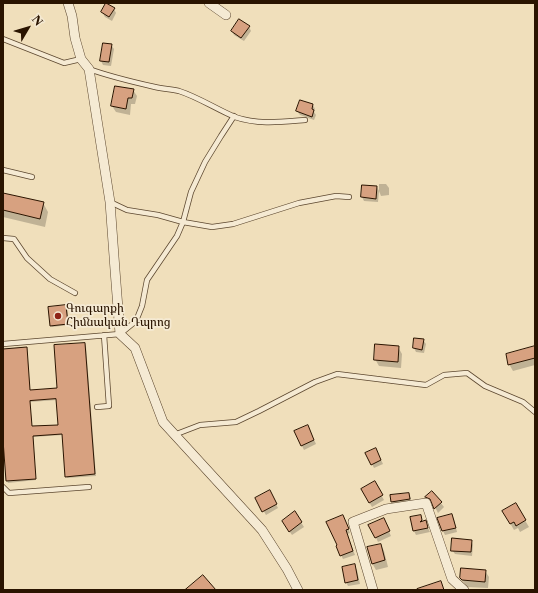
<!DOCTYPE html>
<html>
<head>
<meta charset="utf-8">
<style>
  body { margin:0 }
  #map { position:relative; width:538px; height:593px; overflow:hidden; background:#f0dfbb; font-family:"Libre Caslon Text",serif }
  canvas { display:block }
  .frame { position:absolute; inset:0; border:4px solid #2a1400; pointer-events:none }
  .north { position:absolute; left:8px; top:8px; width:40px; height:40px; -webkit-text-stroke:3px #f5ead3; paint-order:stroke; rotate:52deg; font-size:11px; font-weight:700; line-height:16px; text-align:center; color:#2a1400 }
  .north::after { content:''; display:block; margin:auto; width:14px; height:18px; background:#2a1400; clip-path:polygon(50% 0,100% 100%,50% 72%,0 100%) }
</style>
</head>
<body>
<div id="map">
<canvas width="538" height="593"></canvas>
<div class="frame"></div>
<div class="north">N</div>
</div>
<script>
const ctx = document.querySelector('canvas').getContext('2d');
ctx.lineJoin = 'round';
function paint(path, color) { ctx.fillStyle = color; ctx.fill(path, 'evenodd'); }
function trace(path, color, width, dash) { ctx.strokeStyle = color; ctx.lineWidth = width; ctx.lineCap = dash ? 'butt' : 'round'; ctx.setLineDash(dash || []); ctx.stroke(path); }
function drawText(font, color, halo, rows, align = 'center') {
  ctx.font = font + ' "Libre Caslon Text","Noto Serif Armenian",serif'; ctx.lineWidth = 3.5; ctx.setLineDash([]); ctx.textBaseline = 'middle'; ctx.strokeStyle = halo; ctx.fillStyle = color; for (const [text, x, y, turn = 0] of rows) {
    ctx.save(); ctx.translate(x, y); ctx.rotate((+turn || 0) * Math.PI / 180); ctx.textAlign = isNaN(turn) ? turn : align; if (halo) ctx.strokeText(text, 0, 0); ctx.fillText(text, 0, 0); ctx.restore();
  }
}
const shadow = new Path2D(`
  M114,9l2,4 -4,8 -7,-4 -3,-5z
  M249,27l2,4 -7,10 -10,-6 -2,-4z
  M111,45l3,4 -3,17 -8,-1 -2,-4z
  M133,90l4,6 -2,8h-4l-1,11 -14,-3 -4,-6z
  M313,105l2,4 -1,3 2,3 -2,5 -14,-5 -3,-4z
  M379,184h7l3,4v7l-8,1 -2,-5z
  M377,187l2,4 -1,11 -14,-1 -2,-4z
  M3,194l40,9 5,9 -3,15 -42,-10z
  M66,306l1,2 2,17 -17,2 -1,-1z
  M423,340l3,4 -2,9 -8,-1 -2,-4z
  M85,344l1,2 10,130 -29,2 -1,-2 -3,-41 -30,2 3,43 -28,3 -1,-2 -4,-54v-77h24l3,41 28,-2zM57,400l2,26 -27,1 -2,-25z
  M398,347l4,7 -1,14 -22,-2 -4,-7z
  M535,347v18l-22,6 -4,-7z
  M310,431l6,13 -12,6 -2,-4z
  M378,453l5,11 -9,4 -2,-4z
  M374,483l10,17 -12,7 -10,-17z
  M269,491l9,17 -12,7 -10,-17z
  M432,492l12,15 -6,6 -5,-10 -4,-2 -2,-4z
  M408,494l3,4v5l-17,3 -2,-4 -1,-6z
  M515,504l14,23 -9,5 -2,-4 -4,2 -11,-19z
  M295,513l9,14 -12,8 -7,-10z
  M452,515l2,4 3,13 -12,3 -2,-4z
  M421,516l2,6 2,-1 2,5 3,6 -14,3 -2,-4 -3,-13z
  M345,520l5,13 -3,1 8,21 -12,4 -2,-4z
  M385,523l6,13 -13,6 -8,-17z
  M471,540l2,5 -1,11 -17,-2 -3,-4z
  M381,545l3,6 4,16 -12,3 -4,-7z
  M354,565l3,5 3,14 -12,2 -2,-4z
  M485,571l4,6 -1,11 -21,-1 -6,-9z`);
const building = new Path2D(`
  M106,3l9,5 -6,9 -8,-5z
  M239,19l11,7 -9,12 -10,-7z
  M103,43l9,1 -3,18 -9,-1z
  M115,86l19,3 -2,9h-4l-2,11 -15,-3z
  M300,100l13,4 -1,5 2,1 -2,7 -16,-6z
  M362,185l15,1 -1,13 -15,-2z
  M3,193l41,9 -4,17 -37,-9z
  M66,305l2,19 -18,2 -2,-19z
  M414,338l10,1 -2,11 -9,-2z
  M85,343l10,131 -30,3 -3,-43 -29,2 3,43 -30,2 -3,-41v-91l24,-2 3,43 27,-2 -3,-43zM56,399l2,26 -26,1 -2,-25z
  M375,344l24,2 -1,16 -24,-2z
  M535,346v12l-27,7 -2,-11z
  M308,425l6,15 -13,6 -7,-15z
  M376,448l5,12 -10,5 -6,-12z
  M375,481l8,14 -14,8 -8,-14z
  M270,490l7,14 -15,8 -7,-14z
  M432,491l10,11 -8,7 -4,-10 -5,-2z
  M409,493l1,6 -19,3 -1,-7z
  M516,503l10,17 -10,6 -2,-4 -4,2 -8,-13z
  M295,511l7,11 -13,10 -7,-11z
  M452,514l4,14 -14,3 -5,-13z
  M343,515l6,14 -3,1 7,21 -13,5 -4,-10 1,-1 -11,-23z
  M421,515l1,5 -2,2 6,-2 2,8 -15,3 -3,-14z
  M384,518l6,13 -15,7 -7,-13z
  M452,538l20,2 -1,12 -20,-1z
  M381,544l4,16 -13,4 -5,-17z
  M355,564l3,16 -13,3 -3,-16z
  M461,568l25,2 -1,12 -23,-2 -2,-2z
  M203,575l13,15h-31z
  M441,581l3,9h-27v-1z`);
const service = new Path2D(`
  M3,39l61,24 17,-4
  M89,69c22,8 44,13 66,18 8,2 16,2 24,4 19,6 37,18 56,26 23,8 46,5 70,3
  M3,170l29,7
  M110,202l17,8 31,5 25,7 29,5 21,-3 66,-21 37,-7 13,1
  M3,238l11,1 13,19 23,21 25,14
  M3,344l117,-10 16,-13 6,-15 5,-26 30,-44 6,-14 8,-30 14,-30 16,-26 13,-20
  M97,407l12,-1 -5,-71
  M174,435l26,-10 36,-3 23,-11 56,-29 22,-8 89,11 18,-10 23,-2 18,13 38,16 12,10
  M3,487l6,6 80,-6`);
const minor = new Path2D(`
  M68,3l4,13 3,22 6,21 8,10 21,133 5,68 5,64 15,14 28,74 99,108 25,39 11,21
  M209,3l17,12
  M373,590l-20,-68 33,-13 40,-6 26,76 12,11`);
const markers = [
  [58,316,4,"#8f2418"]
];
const poiNames = [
  ["Գուգարքի",66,309],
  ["Հիմնական Դպրոց",66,323]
];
paint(shadow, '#0003');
paint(building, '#d7a180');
trace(building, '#2a1400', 1);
trace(service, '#5c472f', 6);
trace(minor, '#5c472f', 10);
trace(service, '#f5ead3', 4.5);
trace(minor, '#f5ead3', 9);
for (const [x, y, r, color] of markers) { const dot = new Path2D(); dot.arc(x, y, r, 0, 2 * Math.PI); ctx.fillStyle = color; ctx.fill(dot); trace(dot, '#f5ead3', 1.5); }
drawText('12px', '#2a1400', '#f5ead3', poiNames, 'left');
</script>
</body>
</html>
